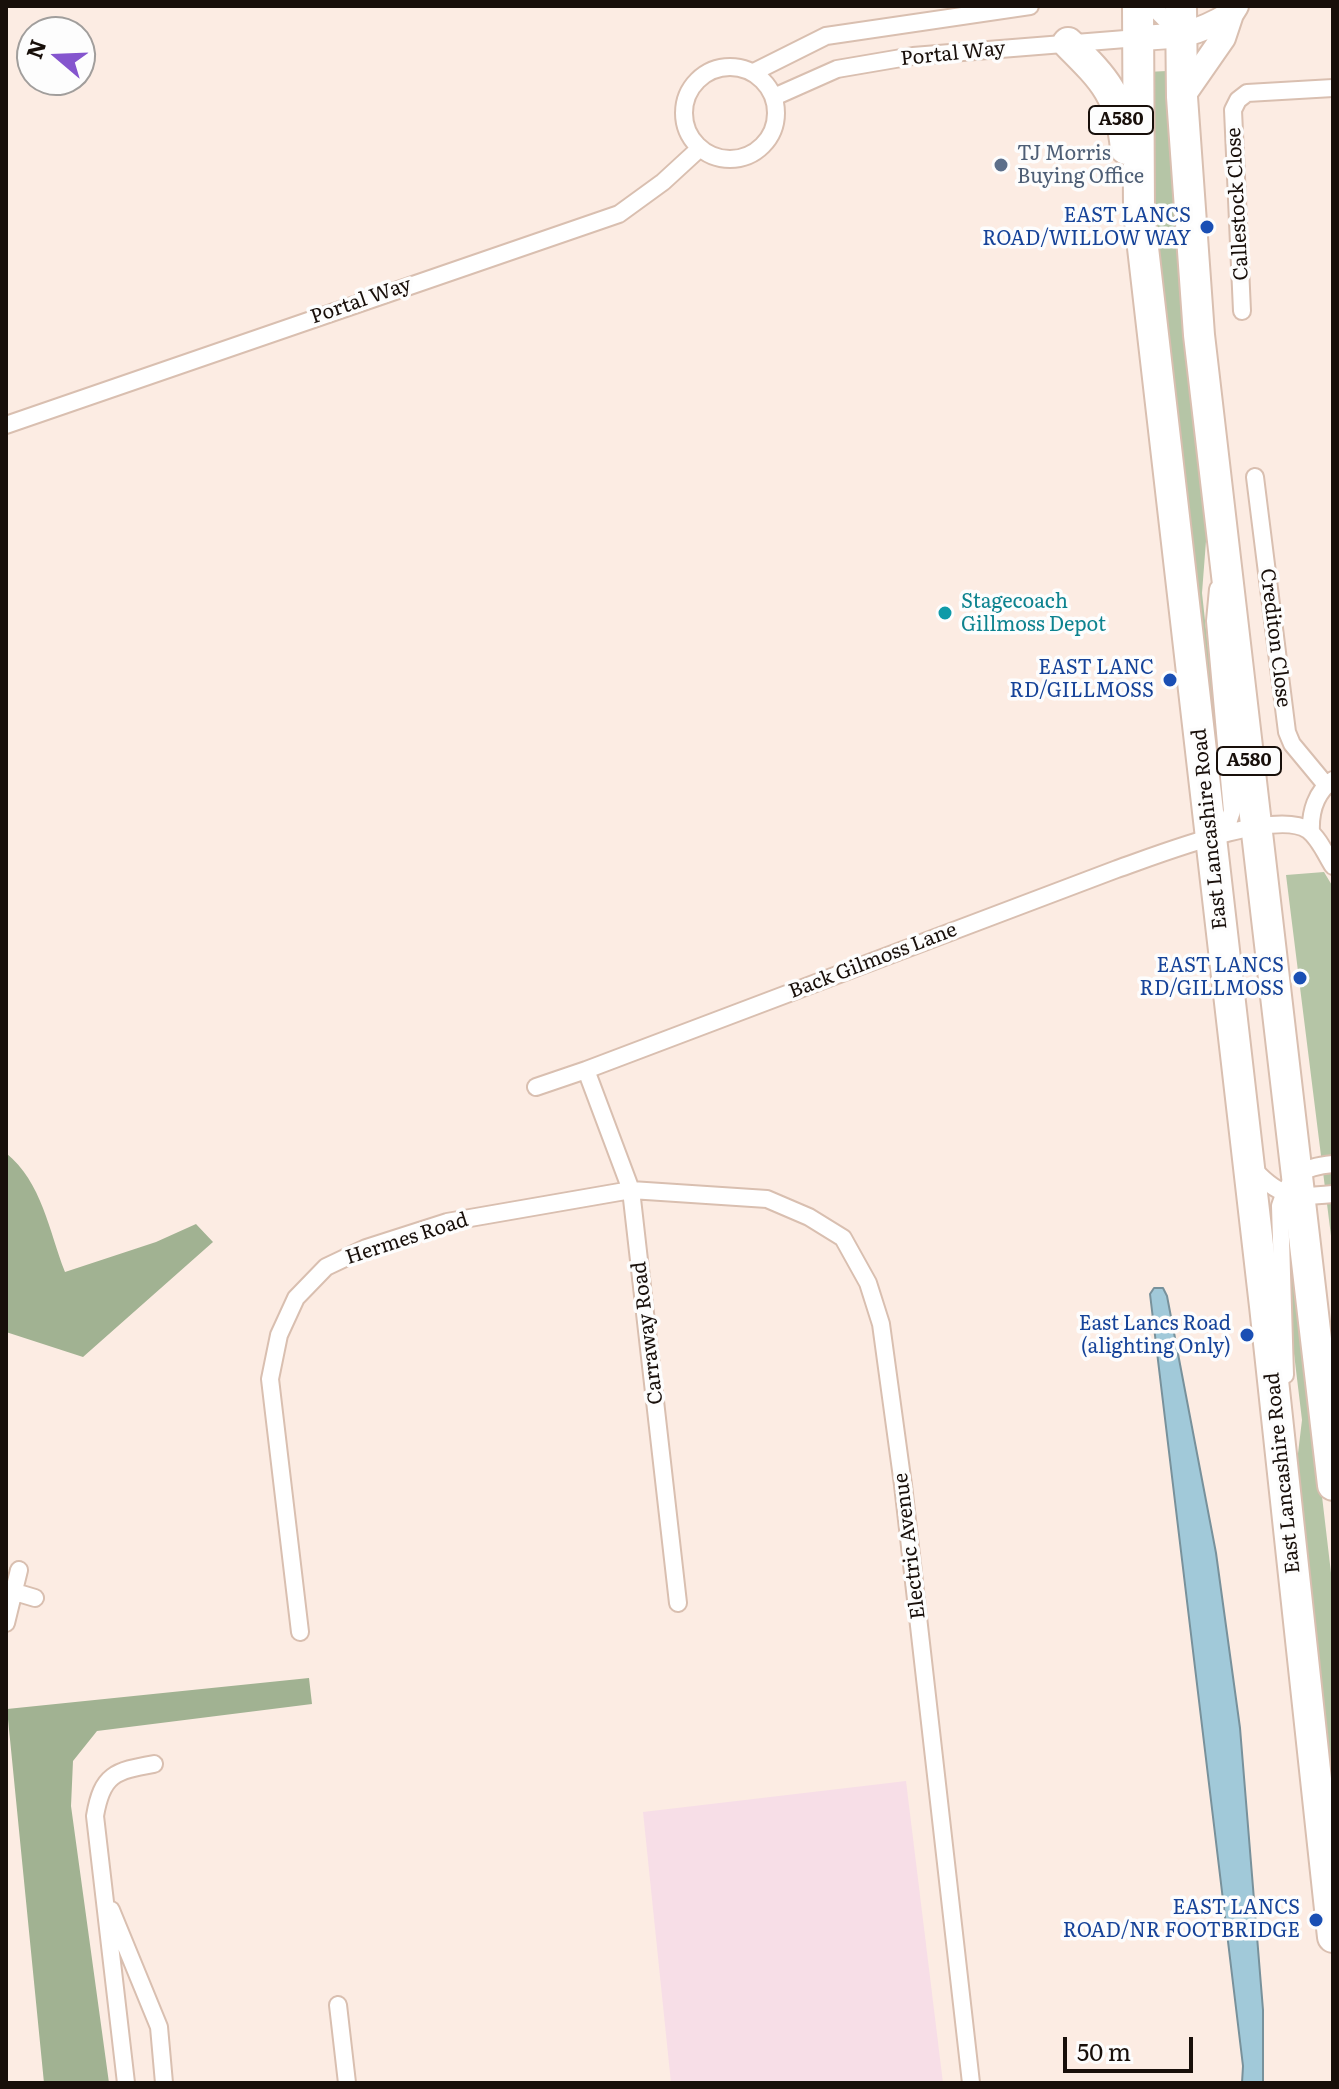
<!DOCTYPE html>
<html>
<head>
<meta charset="utf-8">
<style>
  body { margin:0 }
  #map { position:relative; width:1339px; height:2089px; overflow:hidden; background:#fcece3; font-family:Literata,serif }
  canvas { display:block }
  .frame { position:absolute; inset:0; border:8px solid #180f0a; pointer-events:none }
  .north { position:absolute; left:16px; top:16px; width:80px; height:80px; box-sizing:border-box; background:#fdfdfd; border:2px solid #a19e9c; border-radius:50%; rotate:289deg; font-size:22px; font-weight:700; line-height:32px; text-align:center; color:#180f0a }
  .north::after { content:''; display:block; margin:auto; width:28px; height:36px; background:#8555ce; clip-path:polygon(50% 0,100% 100%,50% 72%,0 100%) }
  .scale { position:absolute; left:1063px; top:2037px; width:130px; height:36px; box-sizing:border-box; border:4px solid #180f0a; border-top:0; padding-left:10px; font-size:24px; line-height:28px; white-space:nowrap; color:#180f0a; -webkit-text-stroke:6px #fdfdfd; paint-order:stroke }
</style>
</head>
<body>
<div id="map">
<canvas width="1339" height="2089"></canvas>
<div class="frame"></div>
<div class="north">N</div>
<div class="scale">50 m</div>
</div>
<script>
const ctx = document.querySelector('canvas').getContext('2d');
ctx.lineJoin = 'round';
function paint(path, color) { ctx.fillStyle = color; ctx.fill(path, 'evenodd'); }
function trace(path, color, width, dash) { ctx.strokeStyle = color; ctx.lineWidth = width; ctx.lineCap = dash ? 'butt' : 'round'; ctx.setLineDash(dash || []); ctx.stroke(path); }
function drawText(font, color, halo, rows, align = 'center') {
  ctx.font = font + ' Literata,serif'; ctx.lineWidth = 7; ctx.setLineDash([]); ctx.textBaseline = 'middle'; ctx.strokeStyle = halo; ctx.fillStyle = color; for (const [text, x, y, turn = 0] of rows) {
    ctx.save(); ctx.translate(x, y); ctx.rotate((+turn || 0) * Math.PI / 180); ctx.textAlign = isNaN(turn) ? turn : align; if (halo) ctx.strokeText(text, 0, 0); ctx.fillText(text, 0, 0); ctx.restore();
  }
}
const commercial = new Path2D(`
  M906,1781l37,302h-272l-28,-271z`);
const green = new Path2D(`
  M1167,71l40,457 -5,65 23,209 -3,10 -66,-555 -10,-185z
  M1324,872l9,15v365l-47,-377z
  M1289,1266h6l38,324v198l-37,-318 6,-50 -10,-83z`);
const forest = new Path2D(`
  M6,1153c36,29 43,78 59,119l91,-30 40,-18 17,18 -130,115 -77,-25z
  M309,1678l3,26 -215,27 -24,30 -2,45 38,277h-65l-37,-374z`);
const water = new Path2D(`
  M1154,1288h9l4,8 49,257 24,175 23,282v73h-21l1,-17 -93,-772z`);
const street = new Path2D(`
  M1152,6l27,27
  M684 113a46 46 0 1 1 92 0a46 46 0 1 1-92 0Z
  M754,72l72,-36 204,-30
  M774,97l63,-28 76,-13 225,-18
  M1242,311l-9,-201 5,-10 9,-7 86,-5
  M6,425l613,-211 44,-32 37,-34
  M1255,477l32,255 5,12 34,41
  M1311,832c-1,-20 5,-40 22,-52
  M1213,837l14,-11 5,-15 -17,-190 3,-32
  M586,1070l45,120 47,413
  M536,1087l50,-17 531,-201c38,-13 158,-61 191,-39 11,8 18,25 25,36
  M1250,1165c28,33 43,33 83,29
  M1285,1375l-5,-169c10,-32 22,-39 53,-42
  M15,1592l20,6
  M6,1623l13,-53
  M300,1632l-30,-253 9,-44 17,-37 30,-31 40,-19 81,-26 184,-32 136,9 42,18 34,21 25,45 13,41 22,161 68,598
  M111,1910l48,117 5,56
  M338,2005l9,78
  M126,2083l-31,-267c7,-42 20,-45 59,-52`);
const secondary = new Path2D(`
  M1138,38c43,-2 55,-2 93,-24
  M1182,97l41,-59 8,-24 5,-8`);
const highway = new Path2D(`
  M1138,6l1,207 126,1093 68,631
  M1181,6l1,91 17,238 134,1150
  M1068,43c36,36 53,52 58,106`);
const markers = [
  [1001,165,8,"#5c6f8a"],
  [1207,227,8,"#1a4fb4"],
  [945,613,8,"#0f9aa8"],
  [1170,680,8,"#1a4fb4"],
  [1300,978,8,"#1a4fb4"],
  [1247,1335,8,"#1a4fb4"],
  [1316,1920,8,"#1a4fb4"]
];
const shields = [
  [1121,120,64],
  [1249,761,64]
];
const shieldNames = [
  ["A580",1121,120],
  ["A580",1249,761]
];
const streetNames = [
  ["Portal Way",953,54,-6],
  ["Callestock Close",1238,204,-93],
  ["Portal Way",361,301,-19],
  ["Crediton Close",1275,638,83],
  ["East Lancashire Road",1210,829,-96],
  ["Back Gilmoss Lane",873,961,-21],
  ["Hermes Road",407,1239,-18],
  ["Carraway Road",648,1333,-97],
  ["East Lancashire Road",1283,1473,-96],
  ["Electric Avenue",910,1546,-97]
];
const serviceNames = [
  ["TJ Morris",1017,154],
  ["Buying Office",1017,177]
];
const transitNames = [
  ["EAST LANCS",1191,216],
  ["ROAD/WILLOW WAY",1191,239],
  ["EAST LANC",1154,668],
  ["RD/GILLMOSS",1154,691],
  ["EAST LANCS",1284,966],
  ["RD/GILLMOSS",1284,989],
  ["East Lancs Road",1231,1324],
  ["(alighting Only)",1231,1347],
  ["EAST LANCS",1300,1908],
  ["ROAD/NR FOOTBRIDGE",1300,1931]
];
const cultureNames = [
  ["Stagecoach",961,602],
  ["Gillmoss Depot",961,625]
];
paint(commercial, '#f7dee7');
paint(green, '#b5c5a6');
paint(forest, '#a1b292');
paint(water, '#a1c9d9');
trace(water, '#78919b', 2);
trace(street, '#d9bfb0', 20);
trace(secondary, '#d9bfb0', 28);
trace(highway, '#d9bfb0', 34);
trace(street, '#fff', 16);
trace(secondary, '#fff', 24);
trace(highway, '#fff', 30);
for (const [x, y, r, color] of markers) { const dot = new Path2D(); dot.arc(x, y, r, 0, 2 * Math.PI); ctx.fillStyle = color; ctx.fill(dot); trace(dot, '#fdfdfd', 3); }
for (const [x, y, w] of shields) { const box = new Path2D(); box.roundRect(x - w / 2, y - 14, w, 28, 6); ctx.fillStyle = '#fdfdfd'; ctx.fill(box); trace(box, '#180f0a', 2); }
drawText('bold 18px', '#180f0a', null, shieldNames);
drawText('20px', '#180f0a', '#fdfdfd', streetNames);
drawText('20px', '#4e5e75', '#fdfdfd', serviceNames, 'left');
drawText('20px', '#164399', '#fdfdfd', transitNames, 'right');
drawText('20px', '#0d838f', '#fdfdfd', cultureNames, 'left');
</script>
</body>
</html>
